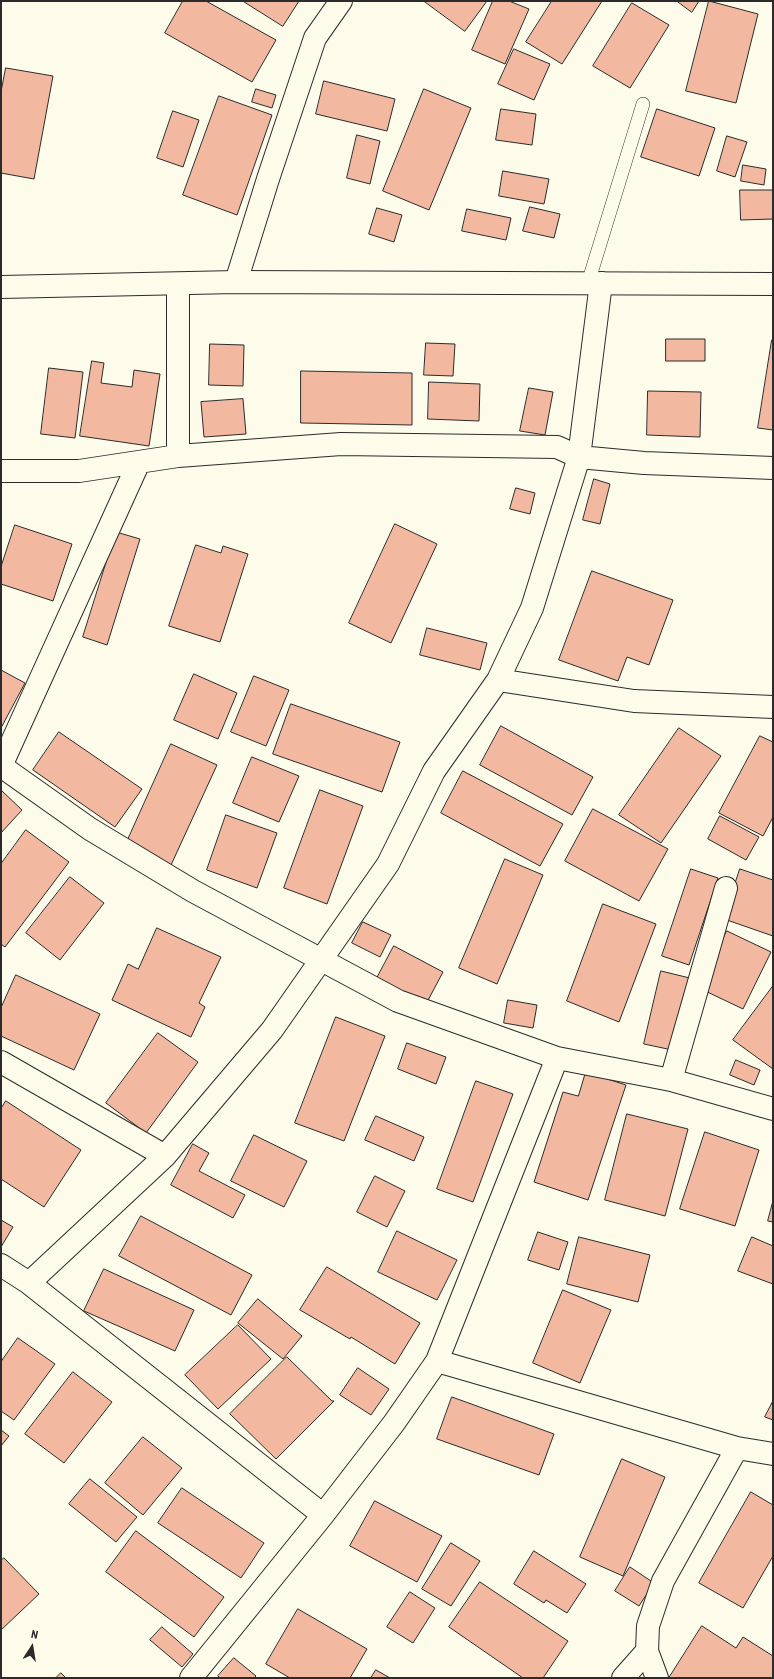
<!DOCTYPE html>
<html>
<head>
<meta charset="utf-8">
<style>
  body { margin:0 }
  #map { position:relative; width:774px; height:1679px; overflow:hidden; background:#fdfbea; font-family:"Roboto Condensed",sans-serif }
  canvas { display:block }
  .frame { position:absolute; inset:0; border:2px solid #2b2b2b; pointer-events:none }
  .north { position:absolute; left:12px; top:1627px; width:40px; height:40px; -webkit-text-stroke:3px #fdfbea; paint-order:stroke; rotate:12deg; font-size:11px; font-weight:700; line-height:16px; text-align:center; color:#2b2b2b }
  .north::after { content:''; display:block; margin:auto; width:14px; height:18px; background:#2b2b2b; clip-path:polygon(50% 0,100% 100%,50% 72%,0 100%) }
</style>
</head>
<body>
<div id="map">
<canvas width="774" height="1679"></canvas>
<div class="frame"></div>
<div class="north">N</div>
</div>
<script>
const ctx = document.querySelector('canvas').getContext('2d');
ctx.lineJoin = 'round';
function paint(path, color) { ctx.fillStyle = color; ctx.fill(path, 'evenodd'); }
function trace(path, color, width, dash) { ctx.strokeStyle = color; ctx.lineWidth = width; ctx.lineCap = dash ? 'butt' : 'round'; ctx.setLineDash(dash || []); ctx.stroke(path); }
const building = new Path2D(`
  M183,1h23l70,39 -24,42 -87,-49z
  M243,1h56l-16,25z
  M424,1h63l-22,30z
  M493,1h16l20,8 -24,55 -33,-14z
  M552,1h50l-40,63 -36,-22z
  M677,1h22l-7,11z
  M709,1l49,13 -22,89 -50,-12z
  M632,3l37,22 -39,63 -37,-22z
  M514,49l36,15 -16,36 -36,-16z
  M6,68l47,8 -19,103 -33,-6v-81z
  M324,81l71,18 -8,32 -71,-17z
  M256,89l20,6 -4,13 -20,-6z
  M424,89l47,19 -42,102 -46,-19z
  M219,96l53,19 -35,100 -54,-20z
  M501,109l35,5 -4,31 -36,-5z
  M657,109l58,19 -16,48 -58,-19z
  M173,111l26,9 -16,47 -26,-9z
  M357,135l23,6 -10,43 -23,-6z
  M727,136l20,6 -12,35 -18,-6z
  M743,165l23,4 -2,16 -23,-4z
  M503,171l46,8 -5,25 -45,-8z
  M740,190h33v29l-32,1z
  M530,207l30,7 -6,24 -31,-7z
  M377,208l25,7 -8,27 -25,-8z
  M467,209l44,9 -5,22 -44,-9z
  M666,339h39v22h-39z
  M772,340h1v90l-15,-2z
  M426,343l29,1 -2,32 -29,-1z
  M210,344l34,1 -1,41 -34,-1z
  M92,361l12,2 -3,20 31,4 2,-17 26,4 -11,72 -69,-10z
  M49,368l34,4 -8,66 -34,-4z
  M301,371l111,2v52l-111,-2z
  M429,382l51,2 -1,37 -51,-2z
  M529,388l24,4 -8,43 -25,-4z
  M648,391l53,1 -1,45 -53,-2z
  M243,399l3,35 -42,3 -3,-35z
  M594,479l16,5 -10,40 -17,-4z
  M516,488l19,5 -5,21 -20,-5z
  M395,524l42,20 -46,99 -42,-20z
  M15,525l57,19 -19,57 -52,-17v-17z
  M116,532l24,7 -33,106 -24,-8z
  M196,545l25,8 2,-7 25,8 -28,88 -51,-16z
  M592,571l81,29 -24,65 -22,-8 -9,24 -59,-21z
  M427,628l60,15 -7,27 -60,-15z
  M1,670l24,13 -24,45z
  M194,674l43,19 -19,46 -44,-19z
  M254,676l35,14 -23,56 -35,-14z
  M291,704l109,38 -18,50 -109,-38z
  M501,726l92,51 -21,38 -92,-50z
  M679,728l42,28 -60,87 -42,-28z
  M59,732l83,57 -27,38 -82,-57z
  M760,736l13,6v75l-10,19 -44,-23z
  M171,744l46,21 -46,100 -45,-21z
  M252,757l47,19 -20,46 -46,-19z
  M463,771l100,53 -23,42 -99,-53z
  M1,790l21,20 -21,23z
  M320,790l43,16 -36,98 -43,-16z
  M593,809l75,40 -29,52 -74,-40z
  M226,815l51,18 -20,55 -50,-18z
  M720,816l39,21 -13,23 -38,-21z
  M26,830l43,32 -64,85 -4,-3v-80z
  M505,859l38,16 -46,109 -38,-16z
  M691,869l27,9 -29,87 -27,-9z
  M740,869l33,11v56l-49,-17z
  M70,877l34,26 -44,57 -34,-27z
  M603,904l53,20 -37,98 -52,-21z
  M363,922l28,13 -11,22 -28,-14z
  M157,928l64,29 -22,46 6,4 -14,30 -79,-37 16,-36 10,5z
  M727,931l44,21 -28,57 -44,-21z
  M394,946l49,26 -18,34 -49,-26z
  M661,971l33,8 -17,72 -33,-7z
  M16,975l84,39 -26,56 -73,-34v-28z
  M773,986v83l-40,-29z
  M508,1000l29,5 -4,23 -29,-5z
  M336,1017l49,19 -41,105 -49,-18z
  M158,1033l40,29 -52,71 -40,-30z
  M407,1043l39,14 -10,27 -38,-15z
  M736,1060l24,10 -6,15 -24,-10z
  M586,1072l40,13 -38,115 -54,-18 29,-90 15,4z
  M476,1081l37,13 -40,108 -36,-13z
  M6,1101l75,49 -37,57 -43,-28v-70z
  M627,1114l61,15 -23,87 -60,-16z
  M376,1116l48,21 -10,24 -49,-21z
  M705,1132l54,18 -24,76 -55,-17z
  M254,1135l53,26 -23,46 -53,-26z
  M193,1144l16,9 -10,18 46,24 -12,23 -62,-33z
  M375,1176l30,15 -18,36 -30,-15z
  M773,1201v21l-5,-1z
  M141,1216l111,59 -21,40 -112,-59z
  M1,1220l12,7 -12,20z
  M397,1231l60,29 -20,40 -59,-28z
  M538,1232l30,10 -9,28 -31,-10z
  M579,1237l71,18 -12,47 -71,-18z
  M752,1237l21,9v38l-35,-13z
  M327,1267l93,56 -25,41 -44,-27 -1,2 -50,-29z
  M104,1269l90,41 -19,41 -91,-40z
  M563,1290l48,20 -31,73 -47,-20z
  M258,1299l44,37 -19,23 -45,-36z
  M238,1325l33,34 -53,50 -33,-34z
  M18,1338l37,26 -41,56 -13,-9v-49z
  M287,1357l45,44h2l-58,58 -46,-45z
  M358,1368l31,21 -18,26 -31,-20z
  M73,1372l39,30 -48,61 -39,-29z
  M452,1397l102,37 -15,41 -102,-36z
  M773,1401v19l-8,-3z
  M1,1430l8,6 -8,10z
  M143,1437l39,31 -39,47 -38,-32z
  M622,1459l43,18 -42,99 -43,-19z
  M90,1479l47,38 -21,25 -47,-38z
  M182,1488l82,55 -23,35 -83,-55z
  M751,1492l22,13v51l-30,52 -44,-25z
  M375,1501l67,35 -25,46 -67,-36z
  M136,1531l88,66 -30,40 -88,-65z
  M451,1543l29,18 -29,45 -29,-17z
  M534,1551l52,33 -19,29 -21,-13 -2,3 -30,-19z
  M4,1558l35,36 -38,36v-69z
  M630,1567l24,16 -15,23 -24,-15z
  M480,1582l88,59 -25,37h-20l-74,-51z
  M410,1592l25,16 -22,35 -26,-16z
  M298,1609l69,40 -17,29h-60l-24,-14z
  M702,1626l34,22 7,-11 30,19v22h-104z
  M162,1627l31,27 -11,13 -32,-27z
  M234,1658l22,18 -2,2h-34l-2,-2z
  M376,1670l14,8h-19z
  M61,1673l5,5h-10z`);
const lane = new Path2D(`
  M588,283l55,-179`);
const street = new Path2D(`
  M236,282l32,-103 47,-141 26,-37
  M178,456v-172
  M1,471h78l99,-15 163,-12 216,3 22,10 65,6 129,5
  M498,680l136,21 139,6
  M1,766l89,63 103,62 205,110 159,57 114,22 102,29
  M1,766l138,-304
  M1,1062l164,94
  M671,1080l55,-192
  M1,1265l28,18 294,232
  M29,1283l136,-127 107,-126 116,-166 46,-93 64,-91 34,-72 47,-151 22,-174
  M437,1361l300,87 36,6
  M191,1678l132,-163 71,-92 43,-62 120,-303
  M623,1678l24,-27
  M657,1678l-10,-27 1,-25 15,-45 74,-133`);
const primary = new Path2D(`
  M1,287l235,-5 537,2`);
paint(building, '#f2b8a0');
trace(building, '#2b2b2b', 1);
trace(lane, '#2b2b2b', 14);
trace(street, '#2b2b2b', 24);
trace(primary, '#2b2b2b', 24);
trace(lane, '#fdfbea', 13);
trace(street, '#fdfbea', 22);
trace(primary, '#fdfbea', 22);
</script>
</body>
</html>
